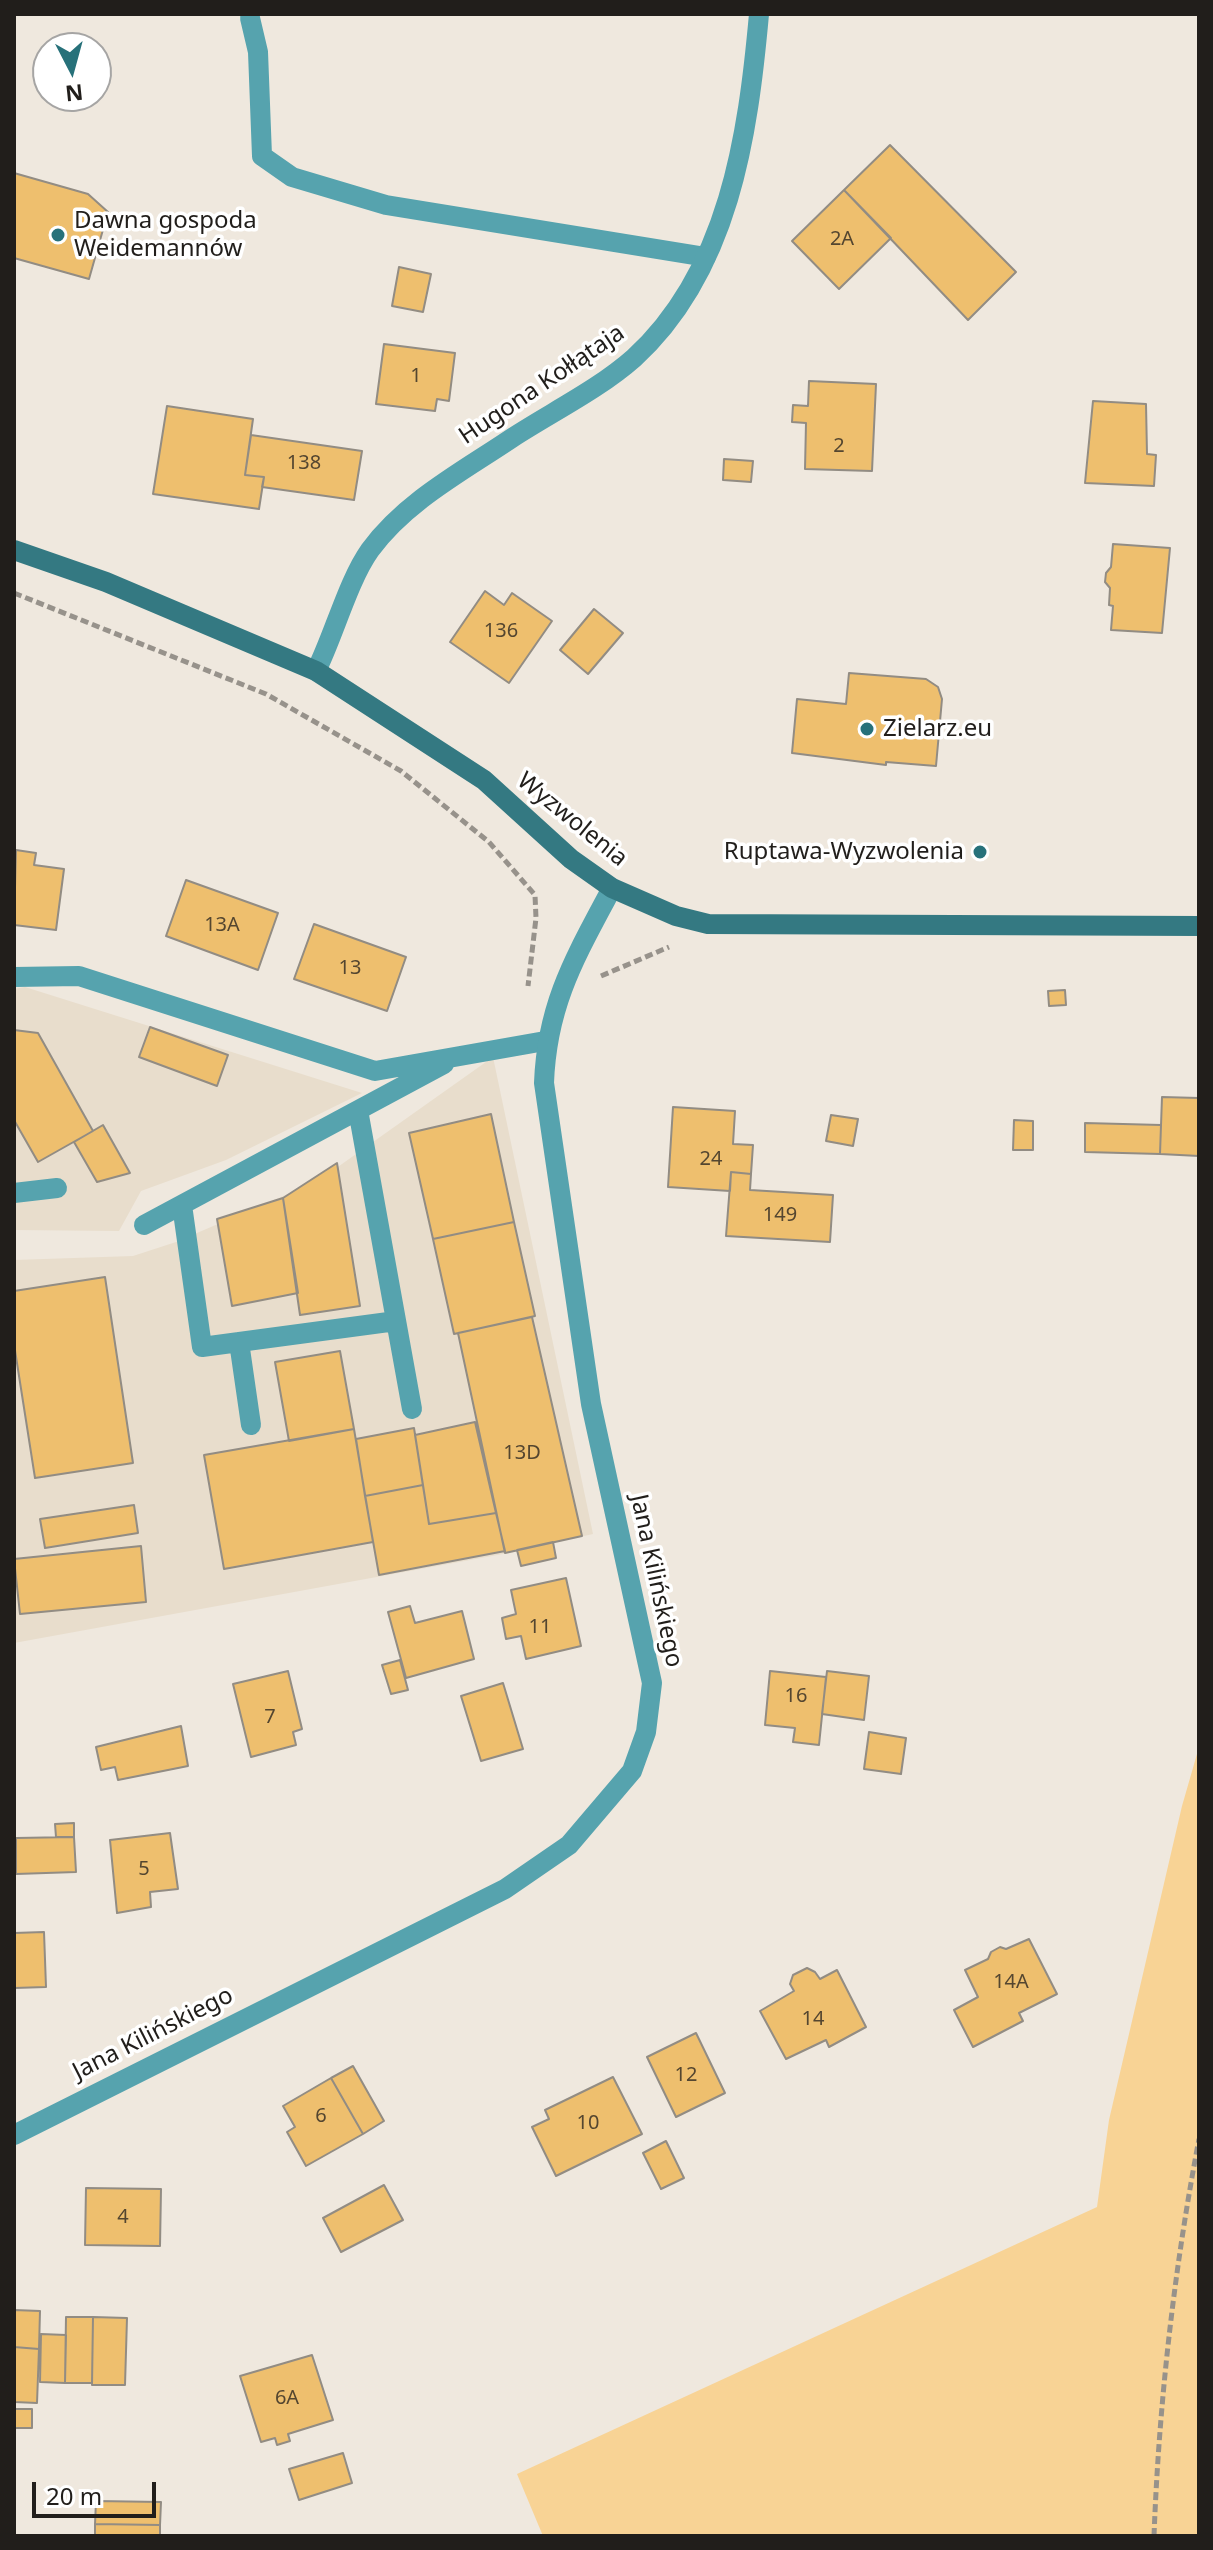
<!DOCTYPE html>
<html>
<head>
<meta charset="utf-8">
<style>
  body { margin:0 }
  #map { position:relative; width:1213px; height:2550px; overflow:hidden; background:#efe8de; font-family:"Noto Sans",sans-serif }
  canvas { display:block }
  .frame { position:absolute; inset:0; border:16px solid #211e1b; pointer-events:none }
  .north { position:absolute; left:32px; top:32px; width:80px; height:80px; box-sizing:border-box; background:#fff; border:2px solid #a6a5a4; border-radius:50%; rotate:174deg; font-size:22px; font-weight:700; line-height:32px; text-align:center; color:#211e1b }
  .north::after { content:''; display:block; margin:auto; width:28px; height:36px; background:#27717a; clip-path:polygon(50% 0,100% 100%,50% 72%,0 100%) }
  .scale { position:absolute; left:32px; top:2482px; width:124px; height:36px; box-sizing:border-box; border:4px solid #211e1b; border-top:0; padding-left:10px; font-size:24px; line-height:28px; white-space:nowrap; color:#211e1b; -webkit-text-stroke:6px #fff; paint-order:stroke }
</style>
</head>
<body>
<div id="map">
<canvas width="1213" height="2550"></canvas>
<div class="frame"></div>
<div class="north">N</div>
<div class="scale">20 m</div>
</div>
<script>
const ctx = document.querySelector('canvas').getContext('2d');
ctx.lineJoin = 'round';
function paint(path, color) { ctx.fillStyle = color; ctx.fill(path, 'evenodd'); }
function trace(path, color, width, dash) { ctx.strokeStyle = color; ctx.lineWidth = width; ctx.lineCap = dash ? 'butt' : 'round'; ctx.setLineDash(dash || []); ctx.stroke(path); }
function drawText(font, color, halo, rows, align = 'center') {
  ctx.font = font + ' "Noto Sans",sans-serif'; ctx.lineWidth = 7; ctx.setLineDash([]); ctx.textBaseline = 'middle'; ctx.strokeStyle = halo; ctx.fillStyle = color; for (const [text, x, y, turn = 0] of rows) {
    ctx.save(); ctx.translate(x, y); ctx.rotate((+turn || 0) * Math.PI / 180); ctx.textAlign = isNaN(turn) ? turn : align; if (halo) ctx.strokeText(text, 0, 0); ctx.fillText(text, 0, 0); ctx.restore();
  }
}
const built = new Path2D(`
  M25,987l337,106 -136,67 -85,31 -22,40 -105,-1v-241z
  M493,1057l100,477 -90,20 -489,89v-383l119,-4 43,-14 142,-61z`);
const green = new Path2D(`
  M1199,1747v789h-656l-26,-62 580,-267 12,-87 73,-314z`);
const building = new Path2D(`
  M890,145l126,127 -48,48 -124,-130z
  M14,173l74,21 20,18 -19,67 -75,-21z
  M844,190l47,48 -52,51 -47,-48z
  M399,267l32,7 -8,38 -31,-6z
  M384,344l71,9 -6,48 -12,-2 -2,12 -59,-7z
  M809,381l67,3 -4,87 -67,-2 1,-46 -14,-1 1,-17 15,1z
  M1093,401l53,3 1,50 9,1 -2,31 -69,-3z
  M167,406l86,13 -8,56 19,2 -5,32 -106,-15z
  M251,435l111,16 -8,49 -92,-13 2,-10 -19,-2z
  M724,459l29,2 -2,21 -28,-2z
  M1113,544l57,4 -8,85 -51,-3 2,-24 -4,-1 1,-17 -5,-6 1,-9 5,-6z
  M485,591l19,14 8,-12 40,28 -43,62 -59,-41z
  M594,609l29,24 -35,41 -28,-24z
  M849,673l77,6 12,8 4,12 -6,67 -50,-4v3l-94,-12 5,-54 49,5z
  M16,850l20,3 -2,12 30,4 -8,61 -42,-5z
  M186,880l92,33 -20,57 -92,-34z
  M314,924l92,33 -19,54 -93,-32z
  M1065,990l1,15 -17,1 -1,-15z
  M150,1027l78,28 -11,31 -78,-29z
  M14,1030l24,3 55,98 -55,31 -24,-42z
  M1162,1097l37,1v58l-39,-2z
  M673,1107l62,4 -2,33 20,1 -2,29 -20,-2 -1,19 -62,-4z
  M491,1114l23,108 -81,17 -24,-106z
  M831,1115l27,4 -5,27 -27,-5z
  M1014,1120l19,1v29h-20z
  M1085,1123l76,2 -1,29 -75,-2z
  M103,1125l27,48 -33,9 -23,-40z
  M337,1163l23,143 -60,9 -17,-117z
  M731,1172l20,2 -1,16 83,5 -3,47 -104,-6z
  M283,1198l15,95 -66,13 -15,-87z
  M514,1222l21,94 -81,18 -21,-95z
  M105,1277l28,186 -98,15 -21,-134v-53z
  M532,1317l50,219 -77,17 -47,-220z
  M340,1351l14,78 -65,12 -14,-79z
  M475,1422l21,91 -67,11 -14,-89z
  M414,1428l9,57 -58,11 -9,-57z
  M354,1429l19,113 -149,27 -20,-114z
  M423,1485l6,39 67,-11 9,38 -126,24 -14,-79z
  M134,1505l4,28 -93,15 -5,-29z
  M553,1542l3,16 -35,8 -4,-16z
  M141,1546l5,56 -126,12 -6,-55z
  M566,1578l15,68 -55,13 -5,-23 -15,3 -4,-21 14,-4 -5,-24z
  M410,1606l5,17 47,-12 12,48 -68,19 -18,-66z
  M400,1660l8,30 -17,4 -9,-29z
  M288,1671l14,58 -9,3 3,13 -45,12 -18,-73z
  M770,1671l56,6 -7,68 -26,-3 2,-14 -30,-3z
  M827,1671l42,5 -5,44 -42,-6z
  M503,1683l20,66 -42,12 -20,-65z
  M181,1726l7,40 -70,14 -3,-13 -14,3 -5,-23z
  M869,1732l37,6 -5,36 -37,-5z
  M74,1823v14h-18l-1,-13z
  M170,1833l8,56 -28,3 1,15 -34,6 -7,-73z
  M74,1837l2,35 -60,2v-36z
  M44,1932l2,55 -32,1v-55z
  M1029,1939l28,55 -38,19 4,8 -50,26 -19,-37 24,-13 -13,-27 23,-11 3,-7 9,-5 6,2z
  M807,1968l8,4 5,7 17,-9 29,57 -37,20 -3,-7 -40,19 -26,-48 34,-20 -4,-7 3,-9z
  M696,2033l29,60 -49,24 -29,-60z
  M353,2066l31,55 -21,13 -32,-56z
  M613,2077l29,57 -86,42 -24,-49 17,-8 -4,-9z
  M331,2078l32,56 -57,32 -19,-34 8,-5 -12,-21z
  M666,2141l18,37 -23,11 -18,-36z
  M384,2185l19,35 -62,32 -18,-34z
  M86,2188l75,1 -1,57 -75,-1z
  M14,2310l26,1 -1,38 -25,-2z
  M66,2317h27l-1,66h-27z
  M93,2317l34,1 -2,67h-33z
  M41,2334l25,1 -1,48 -25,-1z
  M14,2347l25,2 -2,54 -23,-1z
  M312,2355l21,65 -45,14 2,7 -13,4 -2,-7 -14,4 -21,-66z
  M14,2409h18v19h-18z
  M343,2453l9,30 -53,17 -10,-31z
  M96,2501l65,1 -1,23 -65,-1z
  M95,2524l65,1v11h-65z`);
const path = new Path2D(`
  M14,593l252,101 135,77 88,71 46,53 1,23 -8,68
  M601,976l68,-29
  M1154,2536c5,-133 20,-266 45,-397`);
const lane = new Path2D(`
  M250,18l8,34 4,104 30,21 94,28 320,52
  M14,977l65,-1 296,95 170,-30
  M358,1110l54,299
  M14,1193l43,-5
  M182,1205l20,142 194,-26
  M144,1225l300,-161
  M239,1342l12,83`);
const street = new Path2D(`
  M316,671c18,-36 32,-90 54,-121 36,-49 93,-79 142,-112 40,-26 87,-49 122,-80 95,-87 114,-222 125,-344
  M14,2135l491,-246 64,-44 63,-74 14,-39 6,-49 -61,-279 -47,-321c3,-80 32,-127 68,-195`);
const secondary = new Path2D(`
  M14,550l92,32 210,89 168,109 87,79 41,29 64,28 32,8 491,2`);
const markers = [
  [58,235,8,"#27717a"],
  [867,729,8,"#27717a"],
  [980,852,8,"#27717a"]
];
const numberNames = [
  ["2A",842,239],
  ["1",416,376],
  ["2",839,446],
  ["138",304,463],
  ["136",501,631],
  ["13A",222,925],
  ["13",350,968],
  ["24",711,1159],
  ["149",780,1215],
  ["13D",522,1453],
  ["11",540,1627],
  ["16",796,1696],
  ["7",270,1717],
  ["5",144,1869],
  ["14A",1011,1982],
  ["14",813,2019],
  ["12",686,2075],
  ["6",321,2116],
  ["10",588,2123],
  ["4",123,2217],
  ["6A",287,2398]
];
const poiNames = [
  ["Dawna gospoda",74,221],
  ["Weidemannów",74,249],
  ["Zielarz.eu",883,729],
  ["Ruptawa-Wyzwolenia",964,852,"right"]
];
const streetNames = [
  ["Hugona Kołłątaja",542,385,-34],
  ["Wyzwolenia",572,820,39],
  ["Jana Kilińskiego",656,1581,78],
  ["Jana Kilińskiego",153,2034,-27]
];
paint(built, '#e8ddcc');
paint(green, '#f8d395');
paint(building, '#eebf6e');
trace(building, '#928c83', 2);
trace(path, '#97928b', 5, [8, 4]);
trace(lane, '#56a3ae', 20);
trace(street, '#56a3ae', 20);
trace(secondary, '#347982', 20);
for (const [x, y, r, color] of markers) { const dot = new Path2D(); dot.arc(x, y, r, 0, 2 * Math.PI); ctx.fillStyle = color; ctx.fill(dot); trace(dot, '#fff', 3); }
drawText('20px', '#544630', null, numberNames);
drawText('24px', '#211e1b', '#fff', poiNames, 'left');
drawText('24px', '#211e1b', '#fff', streetNames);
</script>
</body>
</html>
